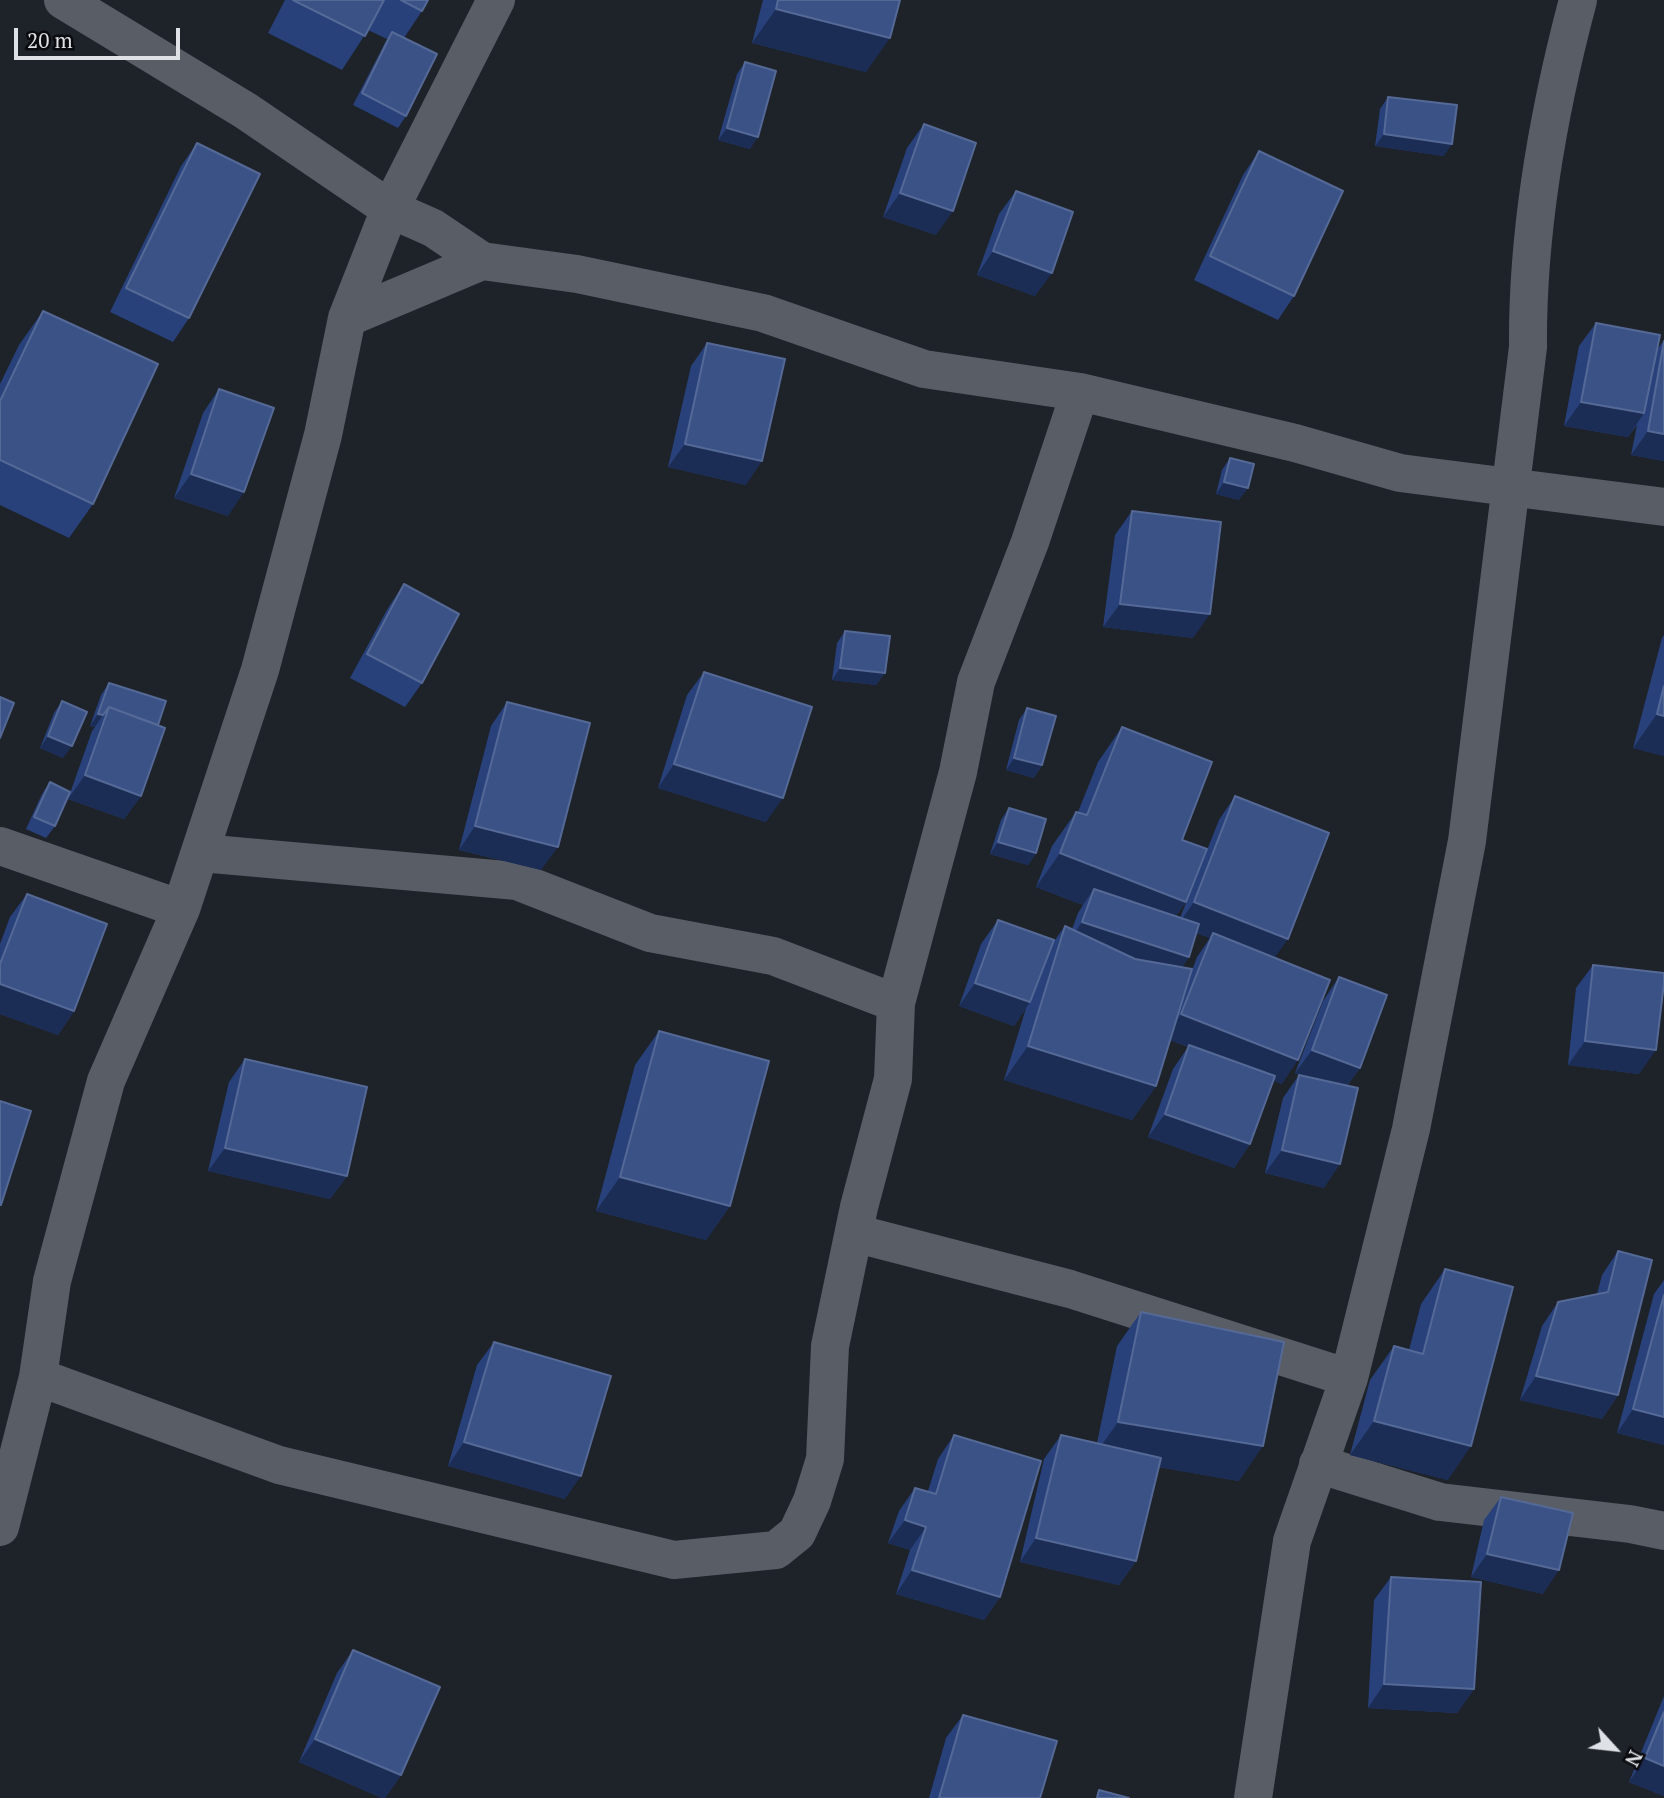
<!DOCTYPE html>
<html>
<head>
<meta charset="utf-8">
<style>
  body { margin:0 }
  #map { position:relative; width:1664px; height:1798px; overflow:hidden; background:#1e2229; font-family:"PT Serif",serif }
  canvas { display:block }
  .north { position:absolute; left:1580px; top:1714px; width:70px; height:70px; -webkit-text-stroke:5px #0a0b0f; paint-order:stroke; rotate:117deg; font-size:19px; font-weight:700; line-height:28px; text-align:center; color:#dee1e6 }
  .north::after { content:''; display:block; margin:auto; width:24px; height:32px; background:#dee1e6; clip-path:polygon(50% 0,100% 100%,50% 72%,0 100%) }
  .scale { position:absolute; left:14px; top:28px; width:166px; height:32px; box-sizing:border-box; border:4px solid #dee1e6; border-top:0; padding-left:9px; font-size:21px; line-height:24px; white-space:nowrap; color:#dee1e6; -webkit-text-stroke:5px #0a0b0f; paint-order:stroke }
</style>
</head>
<body>
<div id="map">
<canvas width="1664" height="1798"></canvas>
<div class="north">N</div>
<div class="scale">20 m</div>
</div>
<script>
const ctx = document.querySelector('canvas').getContext('2d');
ctx.lineJoin = 'round';
function trace(path, color, width, dash) { ctx.strokeStyle = color; ctx.lineWidth = width; ctx.lineCap = dash ? 'butt' : 'round'; ctx.setLineDash(dash || []); ctx.stroke(path); }
function paint(path, color) { ctx.fillStyle = color; ctx.fill(path, 'evenodd'); }
const street = new Path2D(`
  M63,0l183,111 144,98 43,19 49,33 95,13 186,39 161,56 156,23 215,51 105,30 264,34
  M347,318l135,-57
  M0,846l181,63
  M201,853l316,28 133,52 123,23 123,47
  M854,1233l216,56 279,89
  M38,1377l241,88 395,95 102,-10 21,-17 15,-32 13,-42 5,-113 29,-139 34,-128 3,-76 62,-231 18,-90 54,-140 50,-150
  M1318,1464l122,38 190,22 34,7
  M0,1527l38,-150 14,-96 54,-200 75,-172 79,-239 63,-235 24,-117 43,-109 106,-209
  M1253,1798l39,-257 57,-163 62,-249 56,-288 61,-494c-1,-117 20,-234 50,-347`);
const wall = new Path2D(`
  M285,0h143l-6,11 -18,27 2,78 -8,12 -45,-23 34,-66 -19,-9 -26,40 -74,-37z
  M763,0h137l-34,72 -114,-29z
  M745,62l5,87 -32,-9 19,-66z
  M1388,97l56,59 -69,-10 5,-37z
  M924,124l12,111 -53,-18 24,-69z
  M197,143l-8,175 -16,24 -63,-30 71,-146z
  M1259,151l35,145 -16,24 -84,-40 49,-105z
  M1016,191l19,105 -58,-21 22,-61z
  M43,311l50,193 -24,34 -69,-33v-121l19,-39z
  M1596,323l60,28 8,-11v121l-33,-6 6,-30 -9,12 -64,-11 15,-80z
  M707,343l39,142 -78,-18 23,-101z
  M219,389l9,127 -54,-18 29,-85z
  M1230,458l9,42 -23,-6 6,-24z
  M1132,511l61,127 -90,-11 12,-92z
  M404,584l18,99 -17,24 -55,-29 38,-70z
  M845,631l40,42 -9,12 -44,-5 5,-37z
  M1664,635v121l-31,-8 29,-110z
  M704,672l62,150 -108,-34 29,-93z
  M109,683l49,42 -17,71 -17,23 -56,-20 24,-68 3,-4 -5,-1 11,-31z
  M62,701l1,57 -23,-10 14,-35z
  M507,702l34,168 -82,-20 32,-124z
  M1027,708l15,57 -8,13 -28,-8 13,-50z
  M1122,727l60,113 4,62 -10,14 4,2 39,-98 16,-24 40,162 7,126 -9,-4 -23,64 -16,24 -86,-31 25,-68 15,-22 -18,-7 -14,46 -24,34 -128,-40 22,-72 -12,18 -55,-20 22,-62 17,-24 54,24 13,-18 7,3 6,-16 5,-8 -47,-18 16,-41 24,-34h2l20,-50zM1196,933l14,5 -13,19 -5,13 -10,-3 7,-10z
  M50,782l5,44 -9,12 -20,-9 16,-35z
  M1009,808l27,45 -8,12 -38,-11 11,-34z
  M27,894l47,117 -16,24 -58,-21v-70l10,-27z
  M1593,965l46,109 -71,-9 8,-77z
  M1339,977l21,91 -13,18 -23,102 -59,-15 18,-75 16,-23 -4,-2 28,-72z
  M659,1031l71,175 -24,34 -110,-29 39,-146z
  M245,1059l102,117 -17,23 -122,-28 21,-89z
  M1618,1251v144l-16,24 -82,-19 22,-74 16,-24 39,-8 5,-19z
  M1445,1269l3,211 -98,-25 20,-75 24,-34 15,4 12,-46z
  M1664,1280v165l-47,-12 37,-139z
  M1141,1312l98,169 -81,-14 -22,94 -17,24 -99,-23 24,-103 17,-24 36,8 20,-97z
  M494,1342l71,157 -117,-33 29,-101z
  M954,1435l46,162 -16,23 -88,-26 14,-44 -22,-7 11,-32 16,-23 13,3 10,-32z
  M1501,1497l42,97 -72,-17 13,-57z
  M1391,1577l83,112 -17,24 -89,-5 6,-108z
  M353,1650l48,125 -16,23h-3l-83,-36 38,-89z
  M1664,1696v100l-35,-14z
  M963,1715l77,83h-111l17,-60z`);
const shadedWall = new Path2D(`
  M776,9l114,29 -24,34 -114,-29z
  M727,128l31,9 -8,12 -32,-9z
  M1384,134l68,10 -8,12 -69,-10z
  M900,193l53,18 -17,24 -53,-18z
  M993,251l59,22 -17,23 -58,-21z
  M1581,402l63,11 -16,24 -64,-11z
  M1648,431l16,3v27l-33,-6z
  M685,444l77,17 -16,24 -78,-18z
  M191,474l53,18 -16,24 -54,-18z
  M1224,482l24,6 -9,12 -23,-6z
  M1120,604l90,10 -17,24 -90,-11z
  M840,668l45,5 -9,12 -44,-5z
  M98,714l5,1 -8,12 -5,-1z
  M1657,714l7,2v40l-31,-8z
  M48,736l24,10 -9,12 -23,-10z
  M1014,758l28,7 -8,13 -28,-8z
  M674,764l109,34 -17,24 -108,-34z
  M85,775l56,21 -17,23 -56,-20z
  M475,826l83,21 -17,23 -82,-20z
  M998,842l38,11 -8,12 -38,-11z
  M1060,853l126,49 -24,34 -68,-47 -11,16 -47,-18z
  M1194,902l94,37 -17,24 -58,-30 -3,5 -33,-12z
  M1082,922l107,35 -17,24 -106,-35z
  M975,983l55,19 -16,24 -55,-20z
  M0,984l74,27 -16,24 -58,-21z
  M1181,1014l117,46 -16,24 -117,-46z
  M1585,1041l71,9 -17,24 -71,-9z
  M1028,1046l128,40 -24,34 -128,-40z
  M1312,1050l48,18 -17,23 -48,-18z
  M1165,1114l85,30 -16,24 -86,-31z
  M225,1148l122,28 -17,23 -122,-28z
  M1282,1150l58,14 -16,24 -59,-15z
  M620,1177l110,29 -24,34 -110,-29z
  M1536,1376l82,19 -16,24 -82,-19z
  M1633,1409l31,8v28l-47,-12z
  M1374,1421l97,25 -23,34 -98,-25z
  M1118,1422l145,24 -24,35 -145,-25z
  M464,1442l117,34 -16,23 -117,-33z
  M905,1520l21,7 -16,23 -22,-7z
  M1036,1538l100,23 -17,24 -99,-23z
  M1487,1554l72,16 -16,24 -72,-17z
  M912,1570l88,27 -16,23 -88,-26z
  M1384,1684l90,5 -17,24 -89,-5z
  M315,1739l86,36 -16,23h-3l-83,-36z
  M1645,1758l19,8v30l-35,-14z`);
const building = new Path2D(`
  M293,0h91l-19,36z
  M401,0h27l-6,11z
  M778,0h122l-10,38 -114,-29z
  M392,32l45,22 -31,62 -44,-23z
  M745,62l31,9 -18,66 -31,-9z
  M1388,97l69,8 -5,39 -68,-10z
  M924,124l52,19 -23,68 -53,-18z
  M197,143l63,31 -71,144 -63,-30z
  M1259,151l84,40 -49,105 -84,-40z
  M1016,191l57,21 -21,61 -59,-22z
  M43,311l115,53 -65,140 -93,-44v-59z
  M1596,323l64,12 -16,78 -63,-11z
  M1664,341v93l-16,-3z
  M707,343l78,16 -23,102 -77,-17z
  M219,389l55,19 -30,84 -53,-18z
  M1230,458l24,6 -6,24 -24,-6z
  M1132,511l89,11 -11,92 -90,-10z
  M404,584l55,30 -37,69 -55,-29z
  M845,631l45,5 -5,37 -45,-5z
  M704,672l108,35 -29,91 -109,-34z
  M109,683l57,18 -8,24 -49,-18 -6,8 -5,-1z
  M1664,686v30l-7,-2z
  M0,697l14,6 -14,35z
  M62,701l25,11 -15,34 -24,-10z
  M507,702l83,21 -32,124 -83,-21z
  M109,707l56,21 -24,68 -56,-21z
  M1027,708l29,8 -14,49 -28,-7z
  M1122,727l90,35 -30,78 25,9 -21,53 -126,-49 16,-41 11,3z
  M50,782l20,10 -15,34 -21,-9z
  M1235,796l94,37 -41,106 -94,-37z
  M1009,808l37,11 -10,34 -38,-11z
  M1094,889l105,35 -10,33 -107,-35z
  M27,894l80,30 -33,87 -74,-27v-20z
  M998,920l56,20 -24,62 -55,-19z
  M1065,926l70,33 57,10 -36,117 -128,-40z
  M1213,933l117,47 -32,80 -117,-46z
  M1593,965l71,8v10l-8,67 -71,-9z
  M1339,977l48,18 -27,73 -48,-18z
  M659,1031l110,30 -39,145 -110,-29z
  M1189,1045l86,31 -25,68 -85,-30z
  M245,1059l122,28 -20,89 -122,-28z
  M1299,1075l59,13 -18,76 -58,-14z
  M0,1101l31,10 -30,94h-1z
  M1618,1251l34,9 -34,135 -82,-19 22,-74 50,-10z
  M1445,1269l68,18 -42,159 -97,-25 20,-75 29,8z
  M1664,1295v122l-31,-8z
  M1141,1312l143,30 -21,104 -145,-24z
  M494,1342l117,34 -30,100 -117,-34z
  M954,1435l87,26 -41,136 -88,-27 14,-43 -21,-7 10,-32 21,6z
  M1061,1435l100,23 -25,103 -100,-23z
  M1501,1497l72,16 -14,57 -72,-16z
  M1391,1577l90,5 -7,107 -90,-5z
  M353,1650l87,37 -39,88 -86,-36z
  M1664,1712v54l-19,-8z
  M963,1715l94,26 -17,57h-101z
  M1099,1790l30,8h-32z`);
trace(street, '#595d65', 38);
paint(wall, '#28417b');
paint(shadedWall, '#1c2d55');
paint(building, '#3b5287');
trace(building, '#556996', 2);
</script>
</body>
</html>
